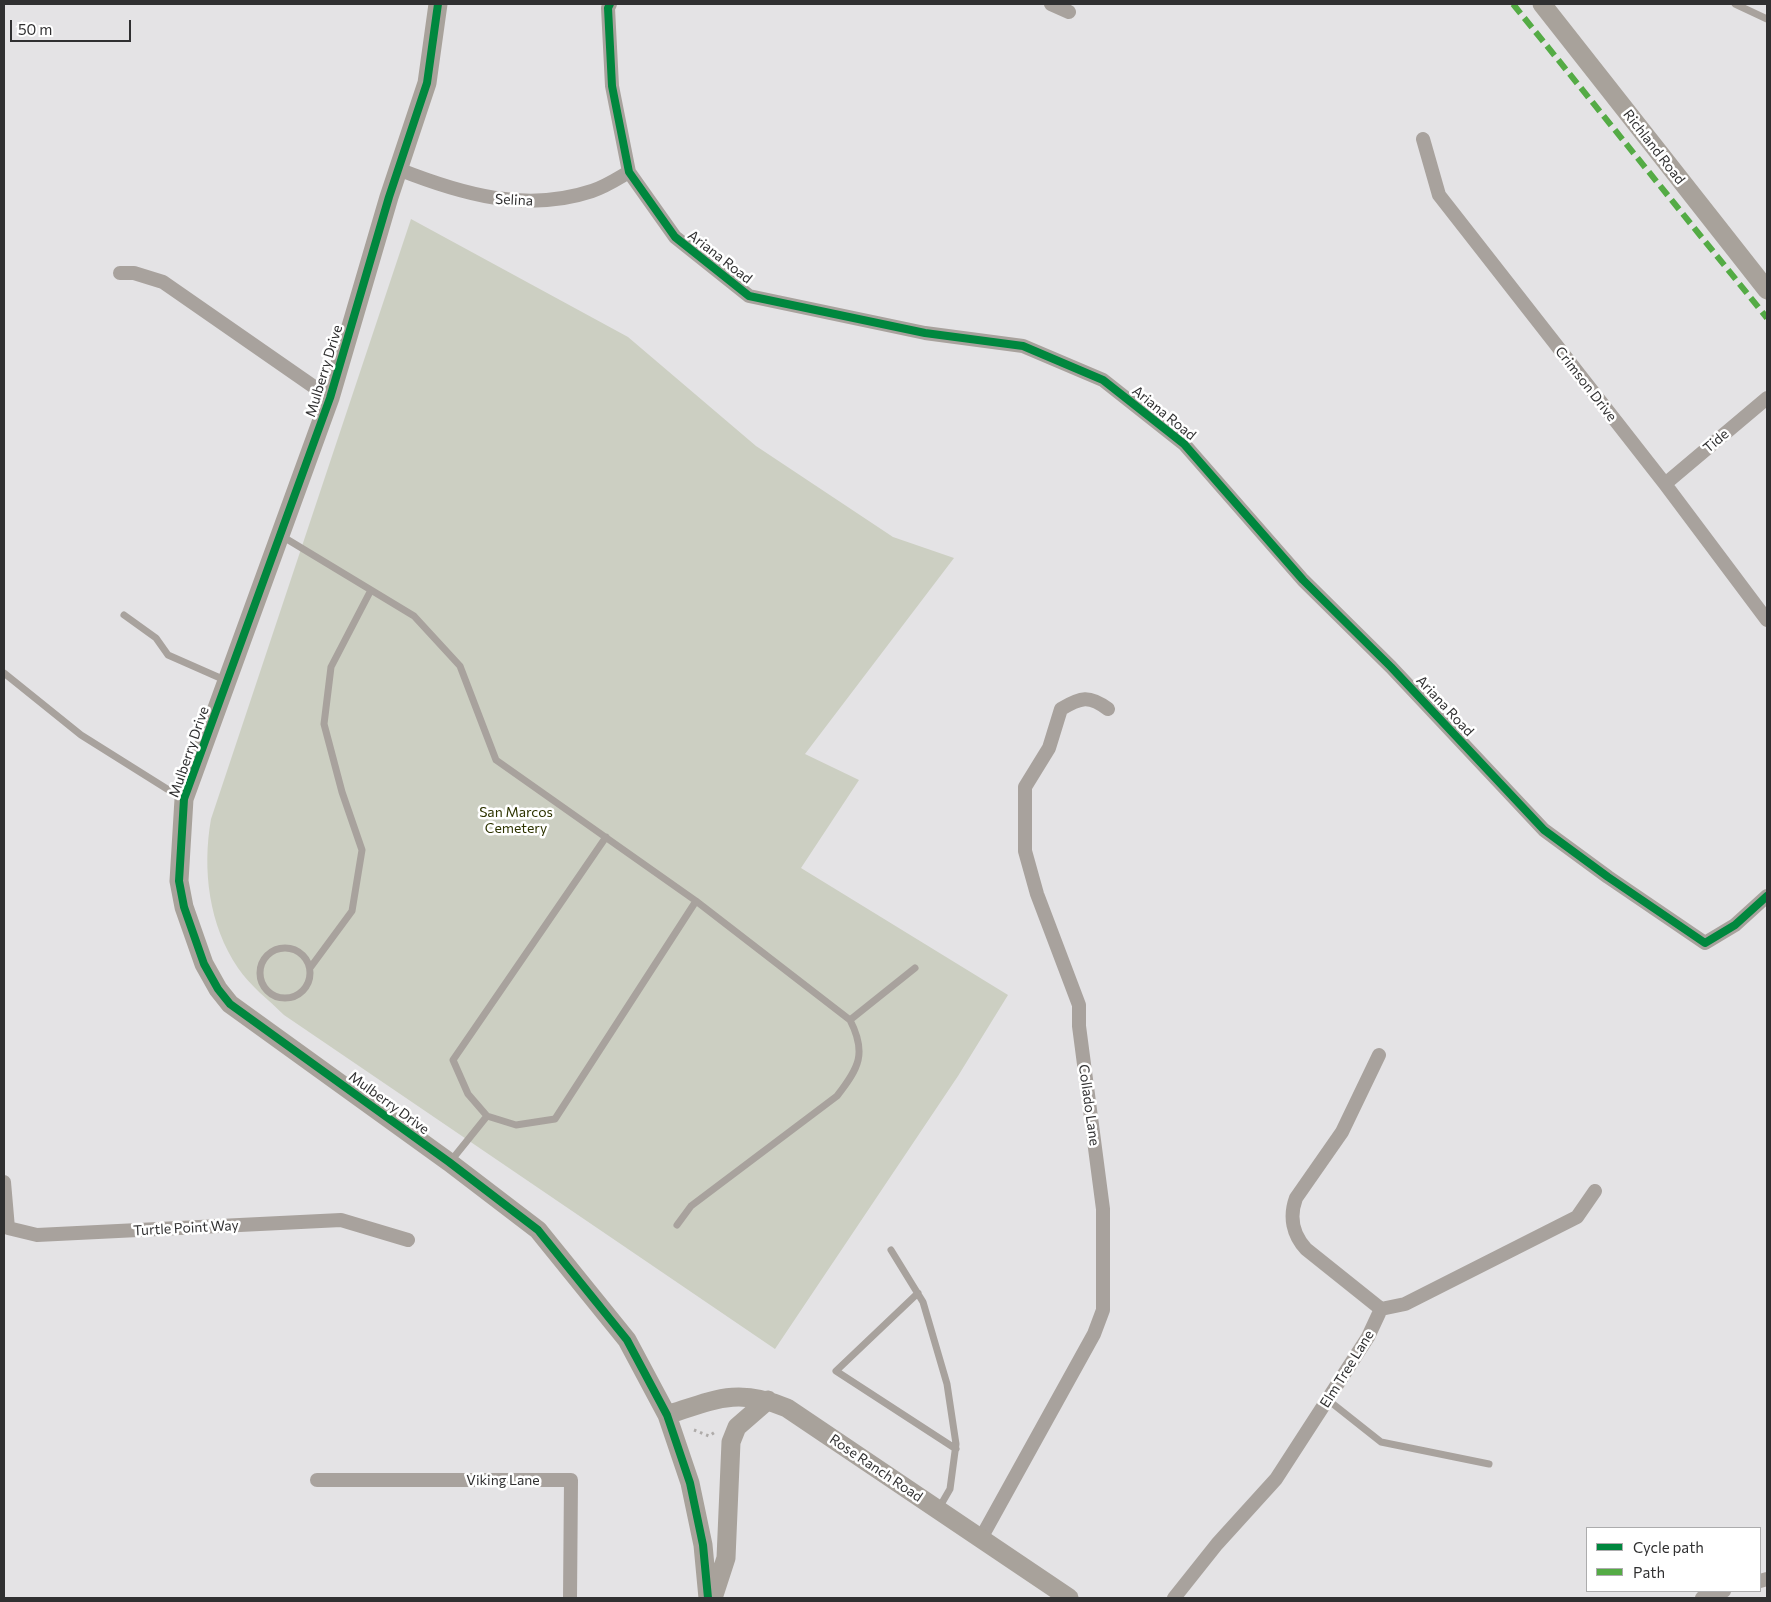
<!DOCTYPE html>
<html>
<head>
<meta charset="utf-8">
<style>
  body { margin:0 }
  #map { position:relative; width:1771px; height:1602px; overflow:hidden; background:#e4e3e5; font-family:Commissioner,sans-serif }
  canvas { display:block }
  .frame { position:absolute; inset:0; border:5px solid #303031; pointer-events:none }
  .legend { position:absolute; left:1586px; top:1527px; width:175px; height:65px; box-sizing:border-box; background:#fff; border:1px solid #acacad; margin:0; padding:6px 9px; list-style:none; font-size:15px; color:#303031 }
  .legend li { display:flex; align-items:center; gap:10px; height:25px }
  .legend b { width:25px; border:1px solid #acacad }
  .scale { position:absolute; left:10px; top:20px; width:121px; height:22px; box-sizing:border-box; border:2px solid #303031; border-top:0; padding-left:6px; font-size:15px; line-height:18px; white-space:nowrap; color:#303031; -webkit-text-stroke:4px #fff; paint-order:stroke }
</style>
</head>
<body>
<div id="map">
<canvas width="1771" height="1602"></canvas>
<div class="frame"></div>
<ul class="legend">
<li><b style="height:6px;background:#00873e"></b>Cycle path</li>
<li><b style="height:6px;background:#54ab45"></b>Path</li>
</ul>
<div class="scale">50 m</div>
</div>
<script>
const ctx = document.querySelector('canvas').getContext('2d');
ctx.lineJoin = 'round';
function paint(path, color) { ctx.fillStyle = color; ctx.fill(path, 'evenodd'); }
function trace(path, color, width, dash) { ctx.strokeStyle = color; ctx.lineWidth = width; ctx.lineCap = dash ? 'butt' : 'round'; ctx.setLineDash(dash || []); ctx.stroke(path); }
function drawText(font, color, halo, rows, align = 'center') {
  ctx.font = font + ' Commissioner,sans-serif'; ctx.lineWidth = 5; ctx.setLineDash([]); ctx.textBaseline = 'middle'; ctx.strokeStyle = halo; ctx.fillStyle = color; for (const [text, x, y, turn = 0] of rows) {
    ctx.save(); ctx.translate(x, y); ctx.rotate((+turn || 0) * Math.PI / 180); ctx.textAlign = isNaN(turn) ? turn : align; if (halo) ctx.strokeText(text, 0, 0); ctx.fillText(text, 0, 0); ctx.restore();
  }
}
const green = new Path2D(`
  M411,219l217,118 128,109 137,91 61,21 -149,196 54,26 -58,88 207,127 -50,81 -183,273 -491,-334c-15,-15 -34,-29 -46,-47 -29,-43 -36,-98 -27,-149z`);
const path = new Path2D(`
  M694,1430l15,6 6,-4`);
const lane = new Path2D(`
  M1735,4l32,15
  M280,535l134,81 46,50 36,94 200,141
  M124,615l32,23 12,17 59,26
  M4,673l77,62 102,64
  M260 973a25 25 0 1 1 50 0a25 25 0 1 1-50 0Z
  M310,968l42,-57 10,-61 -20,-58 -18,-68 7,-57 40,-77
  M850,1020l65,-52
  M487,1116l-19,-22 -15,-34 153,-223
  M450,1162l37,-46 29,9 39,-6 141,-218 154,119c17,33 9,48 -13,76l-146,110 -14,19
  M891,1250l32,52 24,82 9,60 -6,45 -11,19
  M918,1293l-82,78 120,78
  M1328,1400l53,42 108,22`);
const street = new Path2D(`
  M610,4l-2,4 4,78 17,86 46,65 74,59 176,37 98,13 80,34 81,64 119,136 88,87 153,163 64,47 97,66 30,-18 32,-29
  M1051,4l18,8
  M1423,139l16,56 226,289 102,136
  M398,169c63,25 128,44 194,22 13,-4 25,-12 37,-19
  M120,273h14l29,9 167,116
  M1665,484l102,-86
  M1379,1055l-37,77 -46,66c-7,19 -3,37 10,51l75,60
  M4,1182l4,46 29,7 304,-15 67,20
  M317,1480h254l-1,118
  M980,1540l114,-206 9,-24v-101l-24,-183v-21l-42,-111 -12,-43v-64l24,-39 12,-39c20,-12 28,-14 47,0
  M1760,1581l7,-2
  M1174,1598l43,-54 59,-65 92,-142 13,-28 24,-5 172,-87 18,-26
  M1702,1598l22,-7`);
const secondary = new Path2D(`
  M438,4l-11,79 -38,114 -59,201 -146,401 -5,82 5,26 20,57 14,25 12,15 219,158 89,68 89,110 40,75 23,68 13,62 5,53
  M1542,4l225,286
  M667,1415c47,-15 70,-28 120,-7l282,190
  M713,1598l13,-40 5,-116 6,-15 31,-27`);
const quiet = new Path2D(`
  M1513,4l254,314`);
const cycleway = new Path2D(`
  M438,4l-11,79 -38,114 -59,201 -146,401 -5,82 5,26 20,57 14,25 12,15 219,158 89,68 89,110 40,75 23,68 13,62 5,53
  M610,4l-2,4 4,78 17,86 46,65 74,59 176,37 98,13 80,34 81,64 119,136 88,87 153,163 64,47 97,66 30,-18 32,-29`);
const streetNames = [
  ["Richland Road",1654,147,52],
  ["Selina",514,200,3],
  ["Ariana Road",720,257,38],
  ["Mulberry Drive",324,371,-73],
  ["Crimson Drive",1586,384,52],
  ["Ariana Road",1164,413,39],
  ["Tide",1716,441,-40],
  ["Ariana Road",1445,706,47],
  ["Mulberry Drive",189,752,-71],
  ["Mulberry Drive",389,1103,36],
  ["Collado Lane",1089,1105,82],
  ["Turtle Point Way",186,1228,-3],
  ["Elm Tree Lane",1347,1369,-58],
  ["Rose Ranch Road",876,1468,34],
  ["Viking Lane",503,1480]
];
const parkNames = [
  ["San Marcos",516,812],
  ["Cemetery",516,828]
];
paint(green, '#cccfc2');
trace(path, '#aeaba9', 3, [2.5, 4]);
trace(lane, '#a8a29d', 7);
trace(street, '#a8a29d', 14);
trace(secondary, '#a8a29b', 19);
trace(quiet, '#54ab45', 6, [12, 6]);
trace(cycleway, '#00873e', 8);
drawText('14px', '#303031', '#fff', streetNames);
drawText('14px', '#2e3400', '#fff', parkNames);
</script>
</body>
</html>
